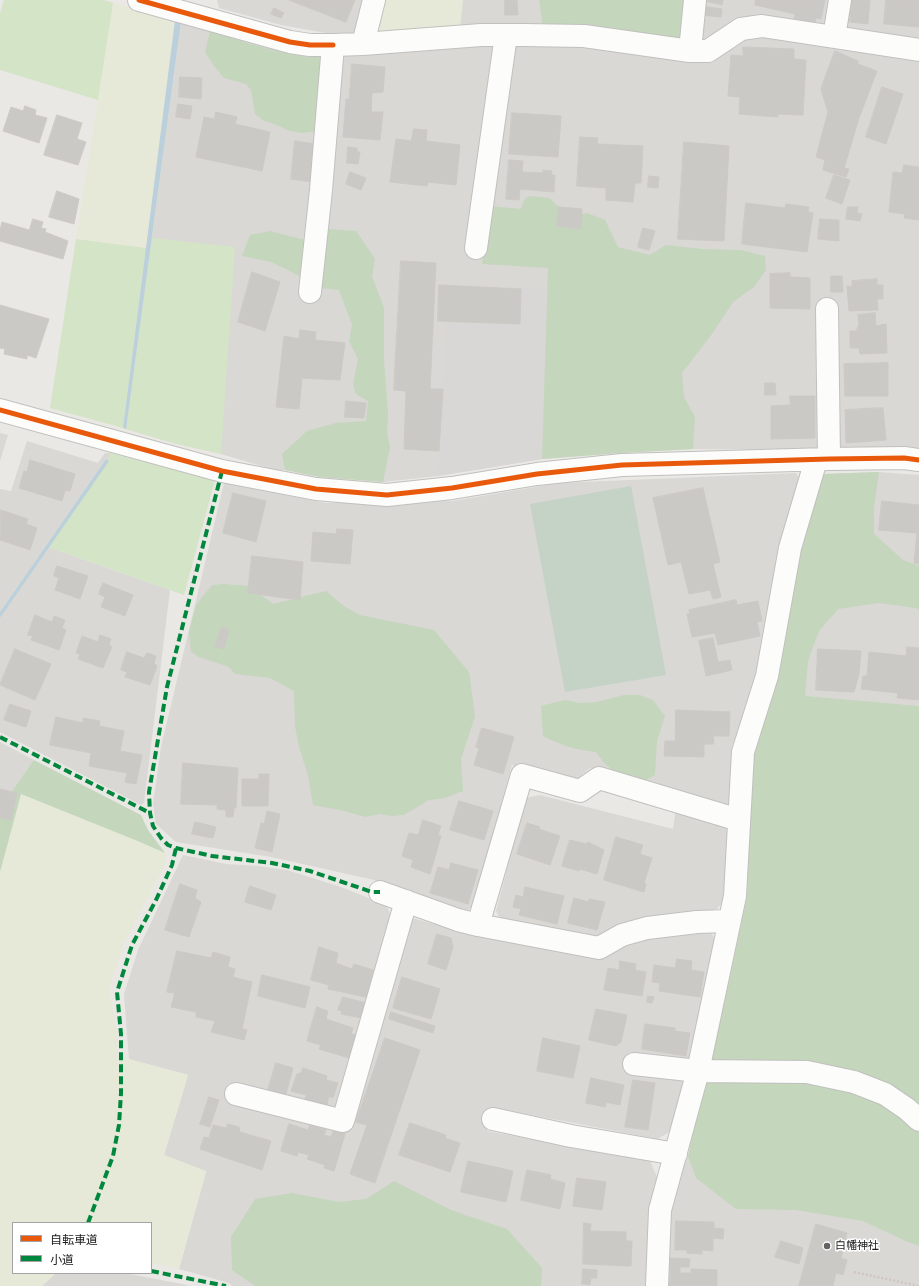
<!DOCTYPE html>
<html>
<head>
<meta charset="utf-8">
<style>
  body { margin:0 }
  #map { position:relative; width:919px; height:1286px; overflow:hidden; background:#eae8e4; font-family:Quicksand,"Noto Sans JP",sans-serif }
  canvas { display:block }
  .legend { position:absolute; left:12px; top:1222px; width:140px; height:52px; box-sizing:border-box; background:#fff; border:1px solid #a4a4a4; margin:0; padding:5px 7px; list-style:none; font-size:12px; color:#1b1b1b }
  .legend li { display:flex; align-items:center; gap:8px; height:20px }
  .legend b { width:20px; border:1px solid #a4a4a4 }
</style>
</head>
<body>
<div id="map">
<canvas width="919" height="1286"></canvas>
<ul class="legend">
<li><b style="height:5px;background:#e8590c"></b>自転車道</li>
<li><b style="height:5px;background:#00873e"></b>小道</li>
</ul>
</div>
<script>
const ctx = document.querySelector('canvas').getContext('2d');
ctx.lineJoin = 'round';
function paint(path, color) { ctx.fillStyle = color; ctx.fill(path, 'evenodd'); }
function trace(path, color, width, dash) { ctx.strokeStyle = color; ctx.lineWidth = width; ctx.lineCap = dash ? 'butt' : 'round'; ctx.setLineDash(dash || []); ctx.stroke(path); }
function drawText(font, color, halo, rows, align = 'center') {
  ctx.font = font + ' Quicksand,"Noto Sans JP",sans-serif'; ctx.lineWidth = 3; ctx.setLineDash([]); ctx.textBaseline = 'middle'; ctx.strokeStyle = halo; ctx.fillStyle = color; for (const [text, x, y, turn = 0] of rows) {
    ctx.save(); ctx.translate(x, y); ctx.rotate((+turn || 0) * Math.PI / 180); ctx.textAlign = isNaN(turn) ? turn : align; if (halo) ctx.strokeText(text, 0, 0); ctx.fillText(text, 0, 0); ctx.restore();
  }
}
const residential = new Path2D(`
  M217,0h702v42l-99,-14 -114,15 -352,-5 -73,-13 -62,-17z
  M181,22l70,22 58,13 201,-14 52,-1 132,14 50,-23 175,23v392l-105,2 -121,-1 -73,4 -78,6 -104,17 -55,6 -63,-5 -35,-7h-10l-54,-16 -48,-11 -47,-14z
  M0,433l8,2 -8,26z
  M27,441l71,22 7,-10h5l-1,8 -3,-2 -106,153v-123l11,2z
  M879,472l40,3v811h-254l3,-79 20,-51 21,-93 20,-81 18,-85 6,-146 21,-58 4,-19 45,-200z
  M796,473l5,9 -37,179 -32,85 -3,57 -10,7 -129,-42 -16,13 -62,-16 -39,142 -15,8 -84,-35 -103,-23 -95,-15 -20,-18 -3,-20 8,-57 63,-264 101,20 128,-2 105,-18z
  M48,547l122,43 -26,213 -3,2 -141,-73v-114z
  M0,742l34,18 -13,34 -21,78z
  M540,795l133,34 3,-21 45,15 8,8 -5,70 -7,8 -88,12 -30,16 -98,-16 -5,-10 30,-113z
  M183,855l43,9 32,2 29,4 54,17 45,18 6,13 -56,193 -106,-26 -4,14 123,32 60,-214 71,20 122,21 24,-12 30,-9 54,-6 6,10 -39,186 -19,12 -163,-31 -8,23 163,30 7,16 -6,36 -3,73h-416l-3,-3 -50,-14 27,-97 -42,-17 24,-80 -59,-16 -5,-65 14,-44z
  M56,1273h69l67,13h-150z`);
const religious = new Path2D(`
  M522,288h26l-6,171 -104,17 8,-155 74,3z`);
const farmland = new Path2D(`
  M380,0h83l-3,28 -81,8 -7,-5z
  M113,3l62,17 -29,228 -70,-9z
  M21,794l119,48 25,11v12l-41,78 -15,46 9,49 -1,18 71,19 -24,80 42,16 -27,98 -28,-6v-40h-138v50h43l-14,13h-42v-414z`);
const grass = new Path2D(`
  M4,0h100l9,3 -15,97 -98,-30v-57z
  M152,238l83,9 -14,207 -48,-11 -47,-14z
  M76,239l70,9 -23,180 -73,-20z
  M110,453l105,27 -31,115 -136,-48 60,-86z`);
const forest = new Path2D(`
  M539,0h150l-3,44 -143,-17z
  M210,31l41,13 29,8 15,1 14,4 16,-1 -7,75 -17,2 -14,-3 -10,-5 -13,-4 -9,-7 -4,-24 -5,-6 -22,-6 -10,-12 -9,-14z
  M529,196l20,2 10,9 8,11 20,-5 18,7 13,27 32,8 16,-10 37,4 38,1 24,6 1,14 -12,17 -21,15 -21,32 -30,39 2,24 11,20 -2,32 -73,4 -78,6 6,-191 -66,-4 7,-58 32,3 3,-9z
  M330,229l26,2 19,28 -3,17 12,32v51l4,54 -1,20 3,14 -7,35 -63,-5 -35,-7 -3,-16 25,-23 29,-8 30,-2 2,-20 -12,-7 -3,-10 5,-25 -9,-18 3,-16 -13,-35 -19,-2 -28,-16 -21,-10 -29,-6 8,-21 20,-4 43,11z
  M879,472l-5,36v26l29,26 16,6v44l-3,-2 -37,-5 -41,6 -19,22 -11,30 -3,35 114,10v540l-11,-4 -45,-21 -67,-11 -60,-1 -40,-31 -8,-22 21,-93 20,-81 18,-85 6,-146 21,-58 4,-19 24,-130 21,-70z
  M224,584l25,2 24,18 53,-13 19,16 15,8 74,15 35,42 6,44 -14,43 2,32 -18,7 -16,2 -25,15 -12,1 -12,-2 -15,3 -21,-6 -31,-6 -5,-30 -9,-28 -4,-21 -1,-35 -24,-13 -35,-4 -6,-7 -30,-10 -8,-5 -2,-21 7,-26 16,-20z
  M624,695h16l13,5 12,16 -8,25 -2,34 -11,6c-22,-5 -35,-9 -48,-29 -19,-2 -36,-7 -53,-16l-2,-30 24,-6 14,3 18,-1z
  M34,760l107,55 7,15 17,23 -25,-11 -119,-48 -21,78v-63z
  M394,1181l57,29 56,19 35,39 -1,18h-286l-23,-16 -1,-33 24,-38 37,-6 47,9 27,-3z`);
const cemetery = new Path2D(`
  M631,486l35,189 -101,17 -35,-188z`);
const water = new Path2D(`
  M175,20l6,2 -55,407 -3,-1z
  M106,459l3,2 -109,157v-6z`);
const building = new Path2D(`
  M289,0h66l-9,22z
  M505,0h12l1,15h-13z
  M707,0h16l-1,5 -16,-4z
  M756,0h69l-4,19 -5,-1 -1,5 -21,-5 1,-4 -40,-9z
  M852,0h18l-2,24 -18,-2z
  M886,0h33v27l-35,-3z
  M701,6l21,3 -1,8 -20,-2z
  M274,8l10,5 -3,5 -10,-4z
  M743,47l51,2v10l12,1 -3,55 -25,-1v3l-39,-3 1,-17 -12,-1 3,-41 12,1z
  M835,51l23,10v3l19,7 -18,47 -15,50 5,1 -3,8 -23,-7 2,-10 -9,-3 12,-45 -7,-23z
  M352,64l33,3 -2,25 -11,1 -1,19h12l-3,28 -37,-3 3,-38h3z
  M180,77l22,1 -1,21 -22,-2z
  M882,87l21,7 -17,50 -20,-7z
  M178,104l14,2 -2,13 -14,-2z
  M25,106l11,4 -1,5 12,3 -8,25 -36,-12 8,-24 12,4z
  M216,112l21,5 -2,7 35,8 -8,39 -66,-14 8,-40 10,2z
  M512,113l49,3 -3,41 -49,-3z
  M57,115l25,8 -5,16 9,3 -8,23 -34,-10z
  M414,129l13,1 -1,11 34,4 -4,40 -28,-3 -1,4 -37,-4 6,-43 15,2z
  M580,137l18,1 -1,6 46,2 -2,37h-6l-2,19 -27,-2v-12l-29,-2z
  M295,141l21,3 -4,38 -21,-3z
  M684,142l45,4 -5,95 -46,-2z
  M348,147l9,1v4h3l-2,12 -11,-1z
  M509,160l14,1 -1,11 21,1v-3l9,1 -1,4h4l-1,17 -34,-3 -1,11 -13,-1z
  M904,165l15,2v53l-15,-2 1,-4 -16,-2 4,-40 9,1z
  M350,172l16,6 -5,12 -15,-6z
  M834,175l16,5 -8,24 -16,-6z
  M649,176l10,1 -1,11 -10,-1z
  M57,191l22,8 -5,25 -25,-7z
  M746,203l39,5 1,-4 23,3 -1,5 5,1 -6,39 -65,-8z
  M559,207l23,2 -1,20 -24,-3z
  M848,207h10l-1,6 5,1 -2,7 -14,-2z
  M33,219l10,3 -2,6 5,1 -1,3 23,9 -5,18 -63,-18v-11l2,-8 27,8z
  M820,219l19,1v21l-21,-2z
  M643,228l12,3 -6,19 -11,-3z
  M401,261l35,2 -6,126h13l-4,62 -35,-2 2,-58 -12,-1z
  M252,272l28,10 -15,49 -27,-9z
  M790,273v4l20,1v31l-40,-1v-34z
  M831,276h11l1,16h-12z
  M877,279v6h6v14h-6l1,11 -29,1 -2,-25 5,1v-6z
  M439,285l82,4 -1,35 -82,-3z
  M0,305l49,14 -13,39 -9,-3v4l-23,-5 1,-5 -5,-1z
  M875,313l1,13 10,-2 1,29 -27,1 -1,-6h-9v-17h6l3,-6 -1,-10z
  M300,330l16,2 -1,8 30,3 -5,37 -38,-2 -3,31 -23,-2 8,-71 15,3z
  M888,363v33h-43l-1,-32z
  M765,383h10l1,12h-11z
  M790,396h25v42l-44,1v-33l19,-1z
  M346,401l20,2 -2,15 -19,-1z
  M883,408l3,32 -40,3 -1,-33z
  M30,460l45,14 -5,17 -5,-1 -3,11 -43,-13 5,-17 3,1z
  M703,488l17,74 -7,2 8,33 -8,2 -3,-9 -21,4 -8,-32 -13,3 -15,-67z
  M233,493l33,8 -10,41 -33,-9z
  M882,501l37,4v59l-5,-1 3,-30 -38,-3z
  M1,510l27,9 -2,5 11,4 -7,22 -30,-10z
  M337,529l16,1 -3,34 -39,-3 2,-29 23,2z
  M252,556l51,6 -3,38 -52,-7z
  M57,566l31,10 -8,23 -25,-9 4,-12 -5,-2z
  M103,583l30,12 -8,21 -24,-9 4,-10 -6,-3z
  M736,600l1,5 21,-4 4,20 -5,1 3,14 -42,9 -3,-12 -23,4 -5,-23h3l-1,-4z
  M35,615l17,7 2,-6 11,4 -3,8 4,2 -7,20 -28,-10 2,-4 -5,-1z
  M222,627l7,3 -5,19 -9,-2z
  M100,635l11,4 -2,5 3,3 -9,21 -25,-9 2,-5 -4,-1 6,-17 16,6z
  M713,638l5,24 12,-2 2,10 -26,6 -7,-35z
  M907,647l12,1v52l-22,-2 1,-5 -37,-4 2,-13h4l2,-24 37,4z
  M15,649l36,15 -16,36 -35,-15z
  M818,649l43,2 -2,23 -5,18 -38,-2z
  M127,652l17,6 3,-5 9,3 -2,7 3,3 -7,19 -25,-8 2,-5 -6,-2z
  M10,704l21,7 -5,16 -22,-7z
  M676,710l54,2 -1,24h-16l1,8h-10v13l-40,-1 1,-15h10z
  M56,717l27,6v-5l17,3 -1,5 25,5 -4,20 22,4 -6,29 -11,-2 2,-9 -38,-7 2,-13 -41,-8z
  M482,728l32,9 -11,37 -29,-9 5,-17 -3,-1z
  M183,763l55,5 -2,40h-2l-1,9h-7v-7l-9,-1v-4l-36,-1z
  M259,774h10l-1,32h-26v-27h17z
  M0,789l17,4 -6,27 -11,-2z
  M459,801l34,10 -9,29 -34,-10z
  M267,811l13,3 -8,38 -17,-4 6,-25 3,1z
  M423,820l18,6 -3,9 3,1 -11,38 -19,-7 2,-7 -11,-4 7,-23 9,2z
  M195,822l21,5 -3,11 -21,-4z
  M527,823l13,4 -1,2 21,7 -10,29 -33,-11z
  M616,837l27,8 -3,9 12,4 -8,25 2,1 -2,8 -40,-12z
  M570,840l16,4 2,-2 16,8 -7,24 -17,-5 -1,2 -17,-5z
  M451,863l27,7 -10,34 -38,-11 8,-26 11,3z
  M180,884l17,6 -2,8 6,4 -12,35 -24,-7z
  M250,886l26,9 -5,15 -26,-8z
  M525,887l39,9 -7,28 -38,-9 2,-6 -8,-2 3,-12 7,2z
  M574,898l15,4v-3l16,3 -8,28 -29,-7z
  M437,934l14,4 2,9 -7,23 -18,-6z
  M319,947l19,6 -2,10 16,6 2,-5 19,6 -7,27 -38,-8 1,-4 -18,-5z
  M177,951l34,7 2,-6 17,5 -2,10 7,2 -2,8 19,5 -10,47 5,1 -3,10 -33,-8 4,-11 -19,-4v-5l-25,-5 4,-14 -8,-1z
  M677,959l15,2 -1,9 13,2 -4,25 -41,-6 1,-8 -8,-1 2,-17 21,3z
  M620,961l16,3 -1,6 11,2 -4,24 -38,-6 4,-22 11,2z
  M262,975l48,12 -5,21 -47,-12z
  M402,977l38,12 -9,30 -38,-11z
  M648,996l6,1 -2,6 -5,-1z
  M343,997l23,6 -4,15 -21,-4 1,-3 -4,-1z
  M317,1007l11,4 -2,8 27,9 -2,6 5,1 -7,23 -30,-9 2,-4 -14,-4z
  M596,1009l31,6 -6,27 -5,4 -27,-6z
  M391,1012l44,14 -2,7 -44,-14z
  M645,1024l30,4v3l15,2 -4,23 -44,-7z
  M385,1038l35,12 -45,133 -25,-9 17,-49 -11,-3z
  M543,1038l37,8 -7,32 -36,-7z
  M276,1063l17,5 -7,26 -18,-4z
  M303,1068l24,8 -1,4 12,3 -5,15 -4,-2 -2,9 -22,-6 1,-4 -15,-4 6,-17 4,-1z
  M591,1078l33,7 -4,20 -14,-3 -1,5 -19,-4z
  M633,1080l22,3 -7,47 -23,-3z
  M209,1097l10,3 -9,27 -10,-3z
  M410,1123l36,12 -1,3 15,5 -10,29 -51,-17z
  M228,1124l11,3 1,5 31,9 -9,29 -62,-21 4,-12 5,1 4,-13 13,3z
  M289,1124l19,6 2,-5 16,5 -2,5 7,2 3,-8 11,5 -11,37 -10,-3 1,-3 -18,-6 2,-4 -11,-3 -1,4 -16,-5z
  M468,1161l45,10 -7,31 -45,-10z
  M527,1170l24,5 -1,4 15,4 -5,26 -39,-9z
  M577,1178l29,4 -4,28 -29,-4z
  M676,1221l38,1v6l10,1 -1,10 -10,-1v13l-11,-1v4l-15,-1v-3h-12z
  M584,1223l7,1 -1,7 36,1v9h6l-1,25 -48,-2z
  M816,1224l31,9 -6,25 6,2 -4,15 -7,-2 -3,13h-34z
  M781,1241l22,7 -4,16 -24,-7z
  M671,1258l19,1 -1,8h-9v6h11v-4l26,1v16h-47z
  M583,1269l14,1v8h-6l-1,7 -8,-1z`);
const path = new Path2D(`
  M854,1272l65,14`);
const minor = new Path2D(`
  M139,0l151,42 20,3h23l30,-1 118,-9h43l60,1 106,15h18l33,-22 21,-3 157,24
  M834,37l6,-37
  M363,44l11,-44
  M690,51l5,-51
  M476,248l30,-213
  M310,292l11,-102 12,-145
  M827,309l2,150
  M0,410l222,61 94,18 71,6 65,-7 85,-14 85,-9 207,-6 75,-1 15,2
  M380,892l78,28 20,5
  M729,921l-32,1 -50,6 -25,7 -23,13 -121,-23 44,-150 58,16 19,-13 140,42
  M634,1064l64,7 109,1 47,10 31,12 22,15 12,11
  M236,1094l107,27 63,-220
  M493,1119l78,17 105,18
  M657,1286l3,-76 38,-139 37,-175 8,-144 24,-76 23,-128 26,-88`);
const quiet = new Path2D(`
  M222,471l-55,216 -18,105 1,21 3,13 8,12 7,7 8,3 36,8 60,7 38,8 62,21h8
  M0,737l150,76
  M88,1223l25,-67 6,-31 2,-32v-59l-4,-42 15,-47 24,-45 16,-35 4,-17
  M151,1271l75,15`);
const cycleway = new Path2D(`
  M139,0l151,42 20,3h23
  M0,410l222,61 94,18 71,6 65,-7 85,-14 85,-9 207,-6 75,-1 15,2`);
const markers = [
  [827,1246,4,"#636361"]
];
const poiNames = [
  ["白幡神社",835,1246]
];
paint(residential, '#d9d8d5');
paint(religious, '#d8d7d5');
paint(farmland, '#e7e9d8');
paint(grass, '#d4e4c6');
paint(forest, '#c4d6bc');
paint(cemetery, '#c5d3c6');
paint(water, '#bbd0da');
paint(building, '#cbc9c5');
trace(building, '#cdcac6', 1);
trace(minor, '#c1c0be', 24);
trace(path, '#d0c5c2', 2.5, [2, 2]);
trace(minor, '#fcfcfb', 22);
trace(quiet, '#00873e', 4, [8, 4]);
trace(cycleway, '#e8590c', 5);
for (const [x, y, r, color] of markers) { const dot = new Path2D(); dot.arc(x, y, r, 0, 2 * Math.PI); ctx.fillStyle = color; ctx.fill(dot); trace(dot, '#fff', 1.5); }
drawText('11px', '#1b1b1b', '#fff', poiNames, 'left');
</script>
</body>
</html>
